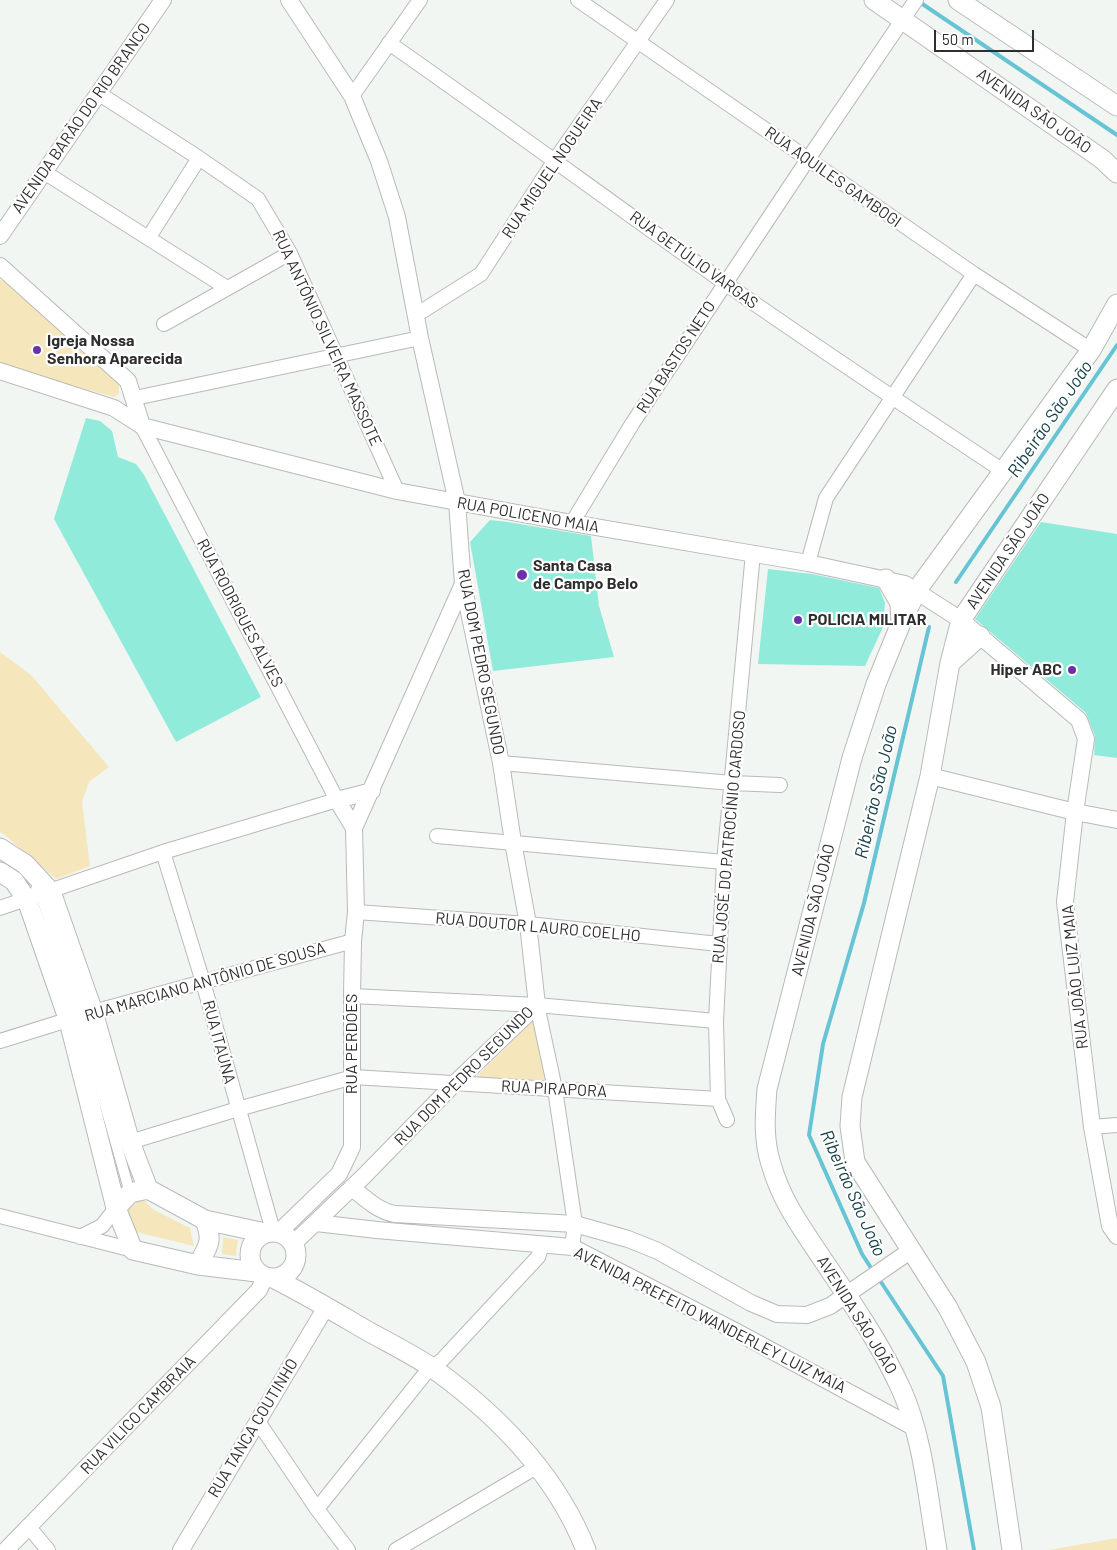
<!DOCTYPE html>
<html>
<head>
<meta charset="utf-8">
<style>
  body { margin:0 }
  #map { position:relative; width:1117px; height:1550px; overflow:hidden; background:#f2f6f2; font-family:Barlow,sans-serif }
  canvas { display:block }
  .scale { position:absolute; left:934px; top:30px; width:100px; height:22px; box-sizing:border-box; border:2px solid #2d2e2d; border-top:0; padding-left:6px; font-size:15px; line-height:18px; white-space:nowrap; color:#2d2e2d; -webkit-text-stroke:4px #fff; paint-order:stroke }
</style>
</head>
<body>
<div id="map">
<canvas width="1117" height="1550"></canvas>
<div class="scale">50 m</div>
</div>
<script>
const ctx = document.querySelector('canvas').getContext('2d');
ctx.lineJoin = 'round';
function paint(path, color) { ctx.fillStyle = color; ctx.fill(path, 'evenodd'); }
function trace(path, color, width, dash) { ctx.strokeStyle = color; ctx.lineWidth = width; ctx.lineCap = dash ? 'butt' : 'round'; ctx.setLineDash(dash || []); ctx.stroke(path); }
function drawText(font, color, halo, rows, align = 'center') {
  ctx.font = font + ' Barlow,sans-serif'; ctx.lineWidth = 4.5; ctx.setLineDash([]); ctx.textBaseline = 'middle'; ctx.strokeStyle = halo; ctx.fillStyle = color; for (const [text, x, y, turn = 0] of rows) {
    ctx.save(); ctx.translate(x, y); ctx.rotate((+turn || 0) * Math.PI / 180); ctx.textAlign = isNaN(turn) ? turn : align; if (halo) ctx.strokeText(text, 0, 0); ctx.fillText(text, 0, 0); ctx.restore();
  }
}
const green = new Path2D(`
  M0,280h7l112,102v12l-5,3 -114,-32z
  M0,652l31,23 78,92 -20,15 -7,20 8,64 -34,13 -50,-43 -6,-4z
  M535,1019l13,64 -72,-6z
  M140,1199l5,2 7,8 38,19 4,18 -62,-15 -5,-20z
  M223,1237l15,3 -2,16 -14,-2z
  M1117,1538v12h-68z`);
const stream = new Path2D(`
  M918,1l199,134
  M956,582l161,-237
  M873,1271l-11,-17 -53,-119 14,-91 41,-141 65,-276
  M879,1279l64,97 31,174`);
const building = new Path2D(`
  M86,418l14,3 12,10 6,26 18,7 8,11 117,222 -85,45 -122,-223z
  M490,520l18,2 83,14 8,70 15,51 -121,14 -23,-129z
  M1041,522l76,12v224l-23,-3 1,-19 -9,-23 -111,-94z
  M768,569l44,5 67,14 6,15 -2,24 -18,39 -107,-2z`);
const pedestrian = new Path2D(`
  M36,889l5,6 44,139 45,159`);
const minor = new Path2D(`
  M578,0l396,274 117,76
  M389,43c113,79 223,160 336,240 91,64 185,126 278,188
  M98,93l101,65 59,41 32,54 107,238
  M352,96l68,-96
  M44,172l183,116
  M149,237l50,-79
  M416,315l65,-41 74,-114 112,-160
  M164,324l126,-71
  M135,398l285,-60
  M572,523l60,-99 176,-265 108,-159
  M808,563l18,-65 148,-224
  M501,763l231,20 48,2
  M437,836l287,26
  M163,852l40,130 70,249
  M0,908l163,-56 174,-52 -195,-374
  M356,912l172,12 191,20
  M352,996l185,9 179,16
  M537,1005l18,84 20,135 -3,23
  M0,1041l93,-29 260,-71
  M727,1120l-9,-21 -2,-78 8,-159 29,-309
  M1092,1127l25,-2
  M130,1142l108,-33 115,-32 365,22
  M0,1216l133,34
  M80,1237l22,-11 14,-18
  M257,1420l60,89 31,41
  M317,1509l107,-134 19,-16 95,-102 4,-12
  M28,1526l20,24
  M396,1550l142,-84`);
const tertiary = new Path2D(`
  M289,0l63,96 27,65 18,56 23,121 37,164 6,82 38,179 12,79 15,82 9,81 -82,78 -92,94 -69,66
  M0,236l163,-236
  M0,266l128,115 14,45
  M0,371l114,37 28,18 255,65 175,32 236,40 97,21 56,36 118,100 7,19 -11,73 -10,90 27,225 18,99 7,10
  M930,776l145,36 42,8
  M354,828l-17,-28 35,-9
  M352,1188c14,11 26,23 43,26l180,10 53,15 30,12 93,52 26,11 30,1 23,-9 80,-55
  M316,1223l61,7 195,17 165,85 178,96
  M279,1232l60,-58 13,-27v-151l1,-55 3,-29 -2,-84 109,-244
  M6,1550l253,-260 6,-13
  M181,1550l145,-243`);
const secondary = new Path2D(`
  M874,0l228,159 15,14
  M958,0l159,106
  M886,579l14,24 1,20
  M950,663l30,-27
  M0,848l25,16 26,28 42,120 37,130 18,47 57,31 60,13
  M0,872l14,9 13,19 42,121 47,187 17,42 65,15 59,7
  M116,1208l14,-15 18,-4
  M250 1255a23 23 0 1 1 46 0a23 23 0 1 1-46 0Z
  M198,1265c11,-20 15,-24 7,-45
  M275,1279c30,15 60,33 89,50 23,13 48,25 70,40 65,47 122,105 152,181
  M937,1550c-9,-52 -14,-112 -35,-159 -21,-47 -52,-91 -81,-134 -20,-30 -40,-57 -50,-93 -8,-25 -6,-49 -4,-75l85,-331 24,-74 25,-61 16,-33 174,-240 26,-46
  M1012,1550l-21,-143 -15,-45 -28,-54 -93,-146 -5,-36 2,-29 78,-321 20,-113 11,-43 156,-231`);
const markers = [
  [37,350,5,"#6b32a8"],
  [522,575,6,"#6b32a8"],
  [798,620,5,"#6b32a8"],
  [1072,670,5,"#6b32a8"]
];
const streetNames = [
  ["AVENIDA SÃO JOÃO",1034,111,35],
  ["AVENIDA BARÃO DO RIO BRANCO",81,118,-55],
  ["RUA MIGUEL NOGUEIRA",552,168,-56],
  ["RUA AQUILES GAMBOGI",833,177,35],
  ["RUA GETÚLIO VARGAS",694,260,36],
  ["RUA ANTÔNIO SILVEIRA MASSOTE",327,338,65],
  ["RUA BASTOS NETO",676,357,-57],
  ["RUA POLICENO MAIA",528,515,10],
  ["AVENIDA SÃO JOÃO",1008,551,-56],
  ["RUA RODRIGUES ALVES",240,613,62],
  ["RUA DOM PEDRO SEGUNDO",481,662,79],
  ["RUA JOSÉ DO PATROCÍNIO CARDOSO",729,837,-85],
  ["AVENIDA SÃO JOÃO",813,910,-76],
  ["RUA DOUTOR LAURO COELHO",538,927,5],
  ["RUA JOÃO LUIZ MAIA",1075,977,-96],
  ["RUA MARCIANO ANTÔNIO DE SOUSA",205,982,-16],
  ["RUA ITAÚNA",219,1042,75],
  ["RUA PERDÕES",352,1044,-90],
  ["RUA DOM PEDRO SEGUNDO",464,1076,-45],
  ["RUA PIRAPORA",554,1089,3],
  ["AVENIDA SÃO JOÃO",857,1315,58],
  ["AVENIDA PREFEITO WANDERLEY LUIZ MAIA",710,1320,27],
  ["RUA VILICO CAMBRAIA",138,1415,-46],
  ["RUA TANCA COUTINHO",253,1428,-59]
];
const poiNames = [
  ["Igreja Nossa",47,341],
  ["Senhora Aparecida",47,359],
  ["Santa Casa",533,566],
  ["de Campo Belo",533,584],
  ["POLICIA MILITAR",808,620],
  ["Hiper ABC",1062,670,"right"]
];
const waterNames = [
  ["Ribeirão São João",1050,419,-56],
  ["Ribeirão São João",876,792,-77],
  ["Ribeirão São João",853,1193,66]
];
paint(green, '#f5e6bc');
trace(stream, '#67c4d5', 4);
paint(building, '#90ebda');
trace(pedestrian, '#b7bbb8', 12);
trace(minor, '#b7bbb8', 16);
trace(tertiary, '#b7bbb8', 18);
trace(secondary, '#b7bbb8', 21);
trace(pedestrian, '#fff', 10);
trace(minor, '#fff', 14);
trace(tertiary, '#fff', 16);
trace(secondary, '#fff', 19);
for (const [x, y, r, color] of markers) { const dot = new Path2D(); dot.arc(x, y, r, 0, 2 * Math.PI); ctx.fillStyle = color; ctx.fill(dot); trace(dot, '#fff', 2); }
drawText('16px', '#2d2e2d', '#fff', streetNames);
drawText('bold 16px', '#2d2e2d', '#fff', poiNames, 'left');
drawText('italic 18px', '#164148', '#fff', waterNames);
</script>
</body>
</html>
